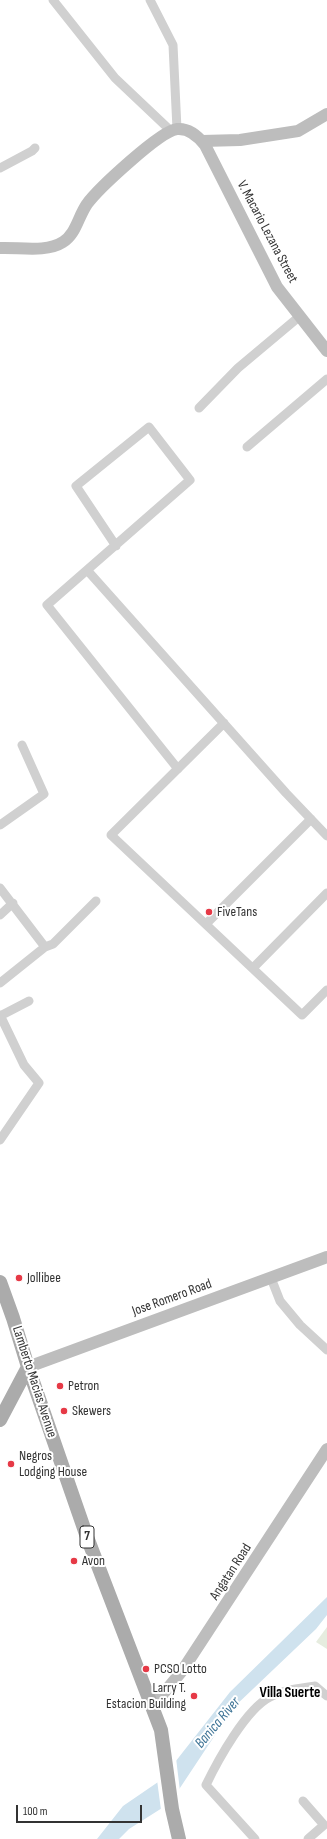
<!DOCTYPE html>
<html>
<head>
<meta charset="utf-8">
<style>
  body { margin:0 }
  #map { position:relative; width:327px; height:1839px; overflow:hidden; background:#fff; font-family:"Sofia Sans Condensed",sans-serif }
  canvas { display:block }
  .scale { position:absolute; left:16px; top:1805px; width:126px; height:18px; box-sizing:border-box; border:2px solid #333; border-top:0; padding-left:5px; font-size:12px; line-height:14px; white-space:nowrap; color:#333; -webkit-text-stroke:3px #fff; paint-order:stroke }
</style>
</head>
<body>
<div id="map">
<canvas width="327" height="1839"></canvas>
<div class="scale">100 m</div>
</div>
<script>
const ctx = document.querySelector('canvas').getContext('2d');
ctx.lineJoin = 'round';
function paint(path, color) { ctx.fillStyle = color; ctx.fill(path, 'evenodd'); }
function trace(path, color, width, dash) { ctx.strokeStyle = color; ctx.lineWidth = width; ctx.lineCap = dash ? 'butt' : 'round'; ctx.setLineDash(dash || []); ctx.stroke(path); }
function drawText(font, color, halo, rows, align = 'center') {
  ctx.font = font + ' "Sofia Sans Condensed",sans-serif'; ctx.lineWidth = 4; ctx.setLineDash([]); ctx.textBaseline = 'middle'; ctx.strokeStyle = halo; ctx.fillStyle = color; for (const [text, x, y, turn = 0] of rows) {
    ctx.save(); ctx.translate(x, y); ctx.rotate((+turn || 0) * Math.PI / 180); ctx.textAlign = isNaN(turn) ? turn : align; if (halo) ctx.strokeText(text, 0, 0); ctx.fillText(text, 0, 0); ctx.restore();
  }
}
const green = new Path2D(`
  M327,1627v22l-11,-7z`);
const water = new Path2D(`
  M327,1597v18l-11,14 -83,79 -63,95 -41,26 -10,10h-22l26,-33 38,-26 69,-88z`);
const pier = new Path2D(`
  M176,1758l4,33 -9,13 -10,6 -4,-30z`);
const street = new Path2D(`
  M53,0l62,78 56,53
  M150,0l23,45 4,84
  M0,168l32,-17 3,-3
  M199,408l39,-40 62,-52
  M247,447l80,-68
  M116,546l-40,-60 73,-59 41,53 -143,125 131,164
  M87,570l199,223 41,43
  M224,723l-113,112 191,180 25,-25
  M0,825l44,-31 -22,-49
  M0,888l45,59
  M0,915l13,-12
  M207,923l104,-104
  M253,968l74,-75
  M0,983l45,-36 8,-3 43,-43
  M0,1015l24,50 15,18 -39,57
  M0,1016l29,-15
  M271,1278l9,23 20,24 27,25
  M303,1801l21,24 -16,14
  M255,1839l-49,-54c12,-25 40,-76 64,-88 14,-7 30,-9 45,-11l12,10`);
const secondary = new Path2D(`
  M202,141l38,-1 58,-9 29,-17
  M0,248c19,-1 46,5 63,-6 13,-8 15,-25 24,-38 11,-15 73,-73 90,-75 12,-1 21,7 28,16l72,142 50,64
  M28,1367l299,-110
  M153,1706l29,-35 145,-222`);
const primary = new Path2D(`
  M0,1282l13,36 15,49 59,170 74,193 11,79 7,30
  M0,1420l28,-53`);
const markers = [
  [209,912,4,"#e63946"],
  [19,1278,4,"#e63946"],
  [60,1386,4,"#e63946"],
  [64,1411,4,"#e63946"],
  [11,1464,4,"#e63946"],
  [74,1561,4,"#e63946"],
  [146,1669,4,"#e63946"],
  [194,1696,4,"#e63946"]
];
const shields = [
  [87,1537,14]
];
const shieldNames = [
  ["7",87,1537]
];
const streetNames = [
  ["V. Macario Lezana Street",267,232,62],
  ["Jose Romero Road",172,1298,-20],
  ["Lamberto Macias Avenue",34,1382,72],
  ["Angatan Road",231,1572,-57]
];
const poiNames = [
  ["FiveTans",217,912],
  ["Jollibee",27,1278],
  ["Petron",68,1386],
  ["Skewers",72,1411],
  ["Negros",19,1456],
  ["Lodging House",19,1472],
  ["Avon",82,1561],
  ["PCSO Lotto",154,1669],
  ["Larry T.",186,1688,"right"],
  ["Estacion Building",186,1704,"right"]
];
const neighbourhoodNames = [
  ["Villa Suerte",290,1693]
];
const waterNames = [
  ["Banica River",218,1723,-50]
];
paint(green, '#e6ecdf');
paint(water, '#cfe2ee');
paint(pier, '#fff');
trace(street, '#d0d0d0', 9);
trace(secondary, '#bdbdbd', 12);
trace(primary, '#ababab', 14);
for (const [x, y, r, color] of markers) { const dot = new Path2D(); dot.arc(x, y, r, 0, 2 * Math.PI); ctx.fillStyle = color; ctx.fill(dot); trace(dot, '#fff', 1.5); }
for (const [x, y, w] of shields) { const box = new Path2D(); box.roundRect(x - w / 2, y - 11, w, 22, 3); ctx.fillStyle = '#fff'; ctx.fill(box); trace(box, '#333', 1); }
drawText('bold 13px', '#333', null, shieldNames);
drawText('14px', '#333', '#fff', streetNames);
drawText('14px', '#333', '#fff', poiNames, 'left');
drawText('bold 15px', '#000', '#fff', neighbourhoodNames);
drawText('italic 15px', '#3f7597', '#fff', waterNames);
</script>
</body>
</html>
